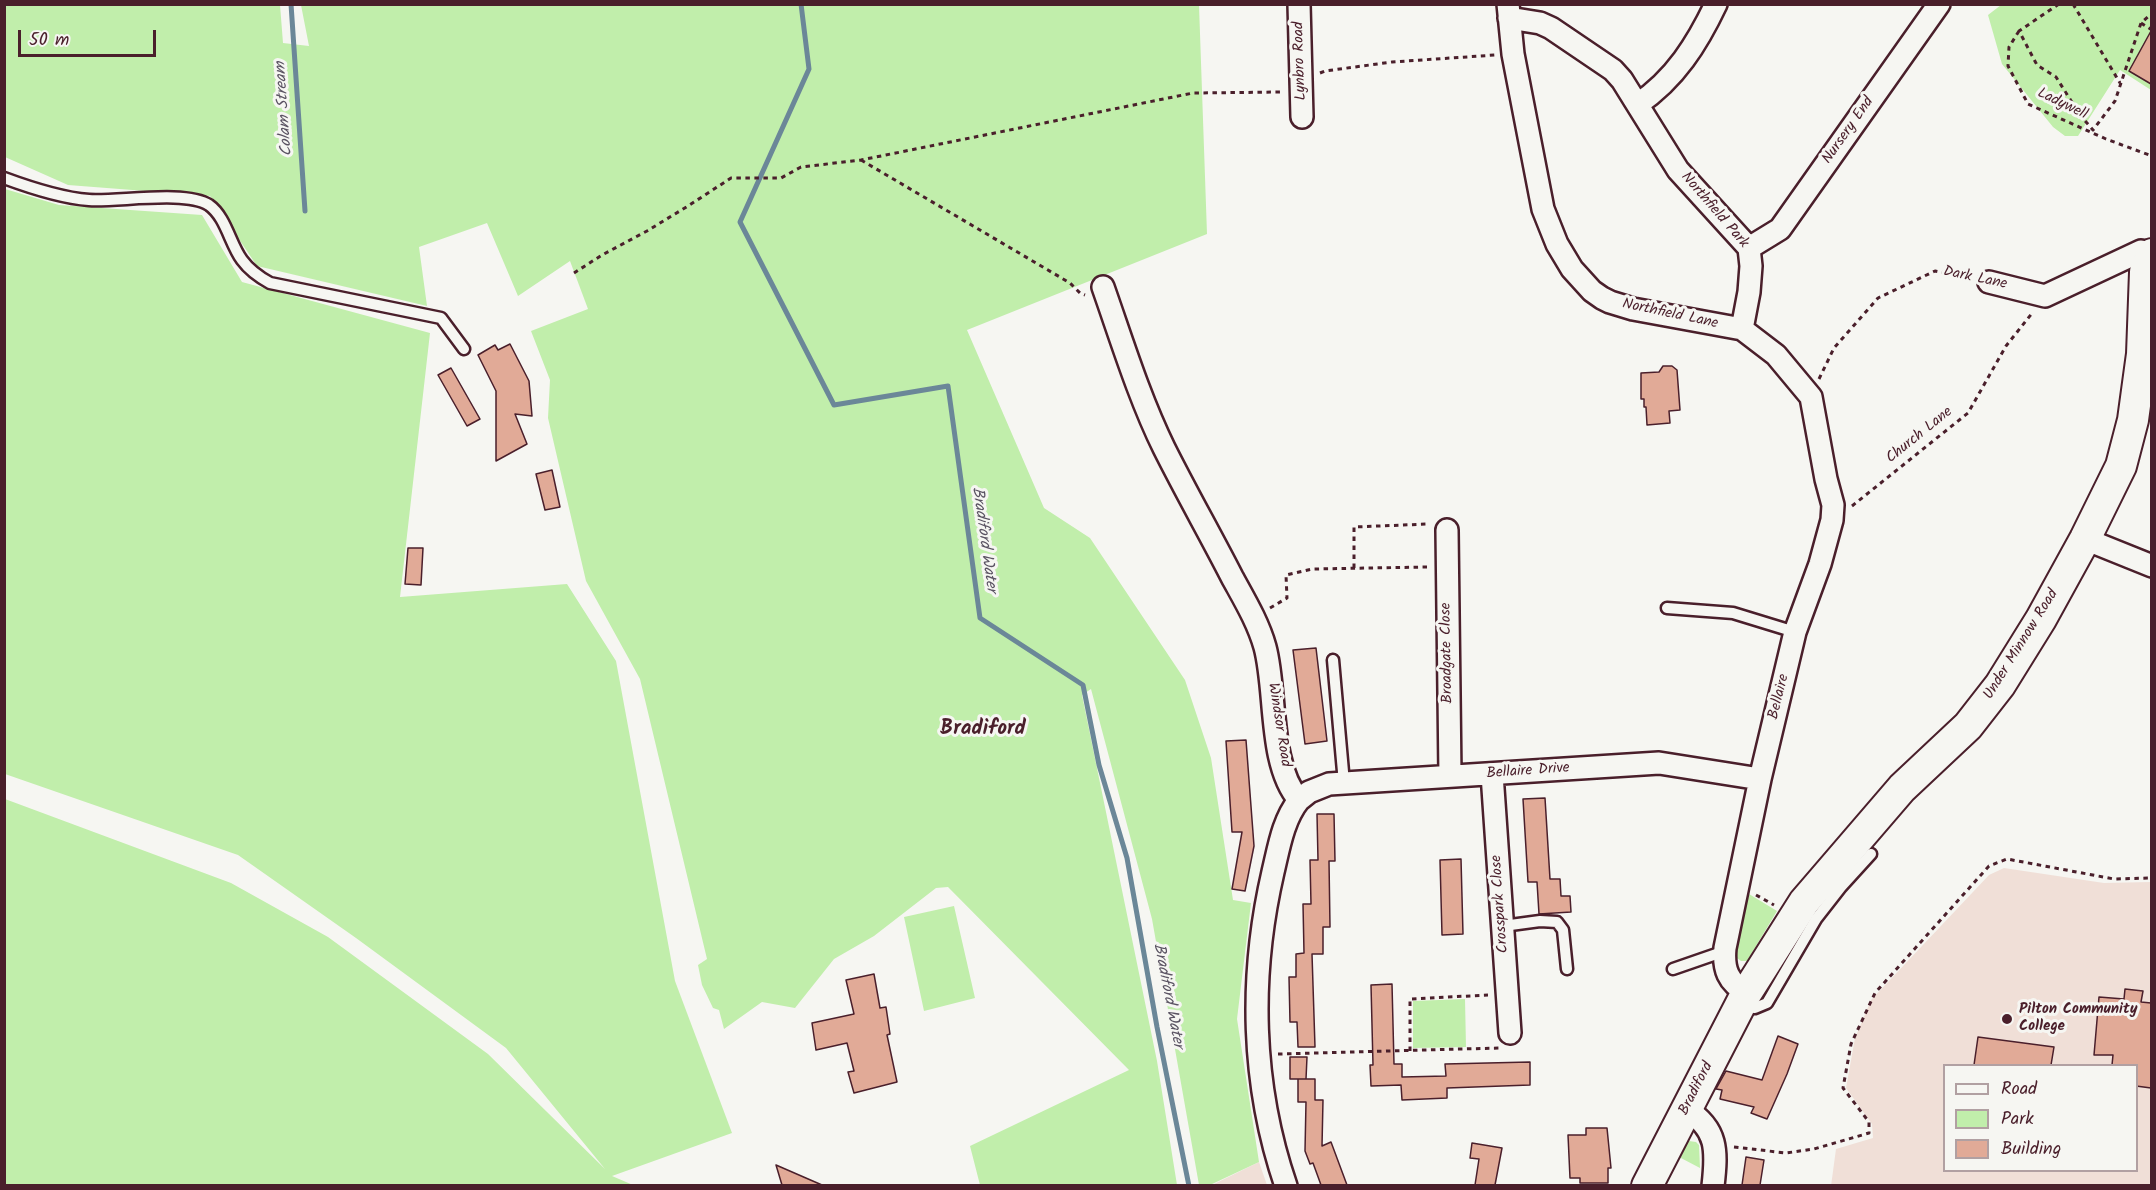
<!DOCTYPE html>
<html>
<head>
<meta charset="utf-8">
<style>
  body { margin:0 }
  #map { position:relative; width:2156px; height:1190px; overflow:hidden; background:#f6f6f2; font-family:Kalam,sans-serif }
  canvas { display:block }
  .frame { position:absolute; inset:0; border:6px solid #4a1f2b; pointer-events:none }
  .legend { position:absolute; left:1943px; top:1064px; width:195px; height:108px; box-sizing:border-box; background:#f6f6f2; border:2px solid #b1a0a2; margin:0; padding:8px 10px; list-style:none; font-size:18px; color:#4a1f2b }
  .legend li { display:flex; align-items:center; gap:12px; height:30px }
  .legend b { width:30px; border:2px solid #b1a0a2 }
  .scale { position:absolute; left:18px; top:30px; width:138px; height:27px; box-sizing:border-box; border:3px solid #4a1f2b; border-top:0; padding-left:8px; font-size:18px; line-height:21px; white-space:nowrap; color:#4a1f2b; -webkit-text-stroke:4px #f6f6f2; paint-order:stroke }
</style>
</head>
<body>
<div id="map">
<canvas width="2156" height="1190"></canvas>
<div class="frame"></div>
<ul class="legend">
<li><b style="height:8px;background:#f6f6f2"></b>Road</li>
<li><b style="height:16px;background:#c1eeab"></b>Park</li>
<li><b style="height:16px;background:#e1aa97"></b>Building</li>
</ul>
<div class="scale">50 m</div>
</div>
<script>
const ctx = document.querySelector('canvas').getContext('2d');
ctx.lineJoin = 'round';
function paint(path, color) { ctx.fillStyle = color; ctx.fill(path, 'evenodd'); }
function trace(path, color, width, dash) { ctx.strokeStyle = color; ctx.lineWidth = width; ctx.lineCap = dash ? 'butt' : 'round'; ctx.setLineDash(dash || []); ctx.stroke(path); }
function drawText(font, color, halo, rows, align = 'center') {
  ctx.font = font + ' Kalam,sans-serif'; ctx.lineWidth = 6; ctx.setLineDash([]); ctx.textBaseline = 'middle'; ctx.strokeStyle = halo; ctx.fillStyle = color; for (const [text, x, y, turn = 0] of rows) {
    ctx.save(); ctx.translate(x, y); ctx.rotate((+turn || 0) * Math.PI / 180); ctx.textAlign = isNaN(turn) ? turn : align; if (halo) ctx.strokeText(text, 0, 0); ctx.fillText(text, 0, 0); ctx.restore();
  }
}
const built = new Path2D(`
  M2004,868l100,15 47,-1v303l-320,1 5,-37 37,-11 -1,-14 -26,-36 9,-50 16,-38 118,-125zM1944,1066h192v104h-192z
  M1259,1162l8,23 -57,1z`);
const green = new Path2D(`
  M5,5h275l3,38 26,3 -8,-41h898l8,229 -240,96 77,178 46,30 95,142 26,78 22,142 18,3 -14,116 22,143 -49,23h-11l-47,-266 -61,-230 -9,6 75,366 20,124h-197l-10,-39 159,-76 -181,-183 -12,1 -62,48 -40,23 -39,49 -33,-6 -38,27 -5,-19 -6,-2 -11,-23 -4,-20 9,-6 -67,-280 -54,-98 -38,-163 2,-38 -19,-49 57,-22 -18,-48 -52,35 -31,-73 -68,24 8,59 -170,-40 -47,-70 -142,-11 -63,-28z
  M2001,5h150v85l-31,-20 -42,66h-13l-12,-9 -51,-63 -14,-49z
  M5,189l54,16 143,10 40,67 188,51 -30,264 167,-13 49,77 59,320 57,152 -120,43 21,9h-628v-386l226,84 97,54 160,117 117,115 -99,-121 -150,-110 -118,-83 -233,-81z
  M1749,894l28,17 -30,50h-6l-4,-3 -2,-4z
  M954,906l21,92 -51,13 -20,-94z
  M1465,999l1,48 -53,1v-47z
  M1689,1141l7,1 3,3 1,23 -21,-11 6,-14z`);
const stream = new Path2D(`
  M291,4l14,207
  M801,4l8,65 -69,153 94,183 114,-19 32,232 103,67 16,80 28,93 30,169 32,159`);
const building = new Path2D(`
  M2151,31v53l-22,-13z
  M510,344l19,37 3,35 -17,-2 12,30 -31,17v-70l-18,-36 17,-10 3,5z
  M1663,366h9l5,4 3,40 -11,1 1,12 -23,2 -1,-18h-2v-8h-3v-26l18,-1z
  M451,368l29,51 -13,7 -29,-51z
  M552,470l8,37 -15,3 -9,-36z
  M408,548h15l-2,37 -16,-1z
  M1316,648l11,93 -22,3 -12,-94z
  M1246,740l8,106 -9,45 -13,-2 10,-57h-10l-6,-91z
  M1545,798l5,81h10l1,17h9l1,16 -32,2 -2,-32h-9l-5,-83z
  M1317,814h17l1,47h-6l1,66h-7v27h-11l3,93h-17l-1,-25h-7l-1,-45h7v-23l8,-1 -1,-49h8l-1,-44h8z
  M1461,859l2,75 -21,1 -2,-75z
  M874,974l6,34 6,-1 4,27 -3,1 10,47 -43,11 -6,-21 6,-1 -7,-28 -31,7 -4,-27 42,-9 -8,-34z
  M1392,984l2,80h8v13l44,-1 -1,-12 85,-2v23l-83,3v10l-45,2 -1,-15 -30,1 -1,-21h3l-2,-80z
  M2125,989l18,2 -2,11 10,1v85l-15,-2v-21h-24l1,-10h-19l5,-58 25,2z
  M1778,1036l20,8 -11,30 -20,45 -16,-6 3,-6 -34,-8 2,-9 -6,-1 10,-18 36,9z
  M1978,1037l76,10 -3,18h-77z
  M1290,1057h17l-1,22h-16z
  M1298,1079h17v21h8l-1,46 9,-4 16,43h-26l-8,-22 -3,1 -5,-13 1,-49h-8z
  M1586,1128h21l4,40h-3v15h-28v-5h-10l-2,-43h18z
  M1472,1143l30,5 -7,37h-20l4,-26 -9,-1z
  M1746,1157l18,3 -4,25h-18z
  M776,1165l46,20h-40z`);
const path = new Path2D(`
  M2059,4l-40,27 18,34 19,12 24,38 13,15 22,-29 26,-78 11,-10
  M2073,4l47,79
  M2141,23l11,7
  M2019,31l-10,16 -1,19 20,38 78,35 46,17
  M1320,73l5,-2 67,-9 103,-7
  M861,160l209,123 10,10 5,2
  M574,273l28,-18 45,-24 41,-25 43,-28h50l20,-11 60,-7 332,-67 89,-1
  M1819,379l15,-31 44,-50 57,-27 36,7
  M1852,506l116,-93 38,-67 27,-34
  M1354,568v-41l74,-3
  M1270,608l17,-10 -1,-23 26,-6 115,-2
  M1756,895l18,10
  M1410,1051v-52l78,-4
  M1278,1054l221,-6
  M1734,1147l52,6 28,-4 55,-16v-11l-26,-34 8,-44 24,-51 114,-127 18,-7 107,20 38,-1`);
const lane = new Path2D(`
  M4,178c27,10 57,20 85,22 29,2 97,-10 120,5 17,12 21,39 33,55 8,11 17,17 28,23l171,35 23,31
  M1667,608l66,5 62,19
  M1333,660l11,123
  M1503,926l37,-5 17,1 6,8 4,39
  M1673,969l52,-18
  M1743,1007l12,1 12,-5 49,-84 25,-32 30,-33`);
const street = new Path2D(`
  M1299,4l3,113
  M1508,4l5,50 30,155 14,35 15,25 20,22 10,7 8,4 23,7 109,20 34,26 35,42 15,82 7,26 -1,15 -12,44 -25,68 -35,147 -35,169c-2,21 3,35 22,44
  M1509,18l31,5 11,5 62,42 9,10 56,90 71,78 2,18 -2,26 -7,37
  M1638,104c37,-25 59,-60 78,-100
  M1749,248l31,-19 159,-225
  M1989,282l56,14 96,-45 11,2
  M1103,287c19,54 36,110 61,161 22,44 46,86 68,129 12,22 26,45 33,70 12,44 3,117 34,153 -16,20 -20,47 -26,72 -24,104 -22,212 13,314
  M1447,530l3,246
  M2085,539l67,27
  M1492,774l18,259
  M1299,800l10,-8 20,-8 330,-21 101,16
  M1686,1109c32,20 31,42 27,77`);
const secondary = new Path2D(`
  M1647,1186l100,-194 57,-90 98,-114 66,-62 32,-41 41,-66 44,-80 36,-73 12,-46 9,-66 3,-82 7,-18`);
const markers = [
  [2007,1019,6,"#4a1f2b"]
];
const streetNames = [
  ["Lynbro Road",1301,61,-92],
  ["Ladywell",2062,105,26],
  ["Nursery End",1849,131,-55],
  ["Northfield Park",1714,211,49],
  ["Dark Lane",1975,279,12],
  ["Northfield Lane",1670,315,12],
  ["Church Lane",1920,436,-39],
  ["Under Minnow Road",2022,645,-58],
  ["Broadgate Close",1448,653,-91],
  ["Bellaire",1780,697,-76],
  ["Windsor Road",1278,725,81],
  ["Bellaire Drive",1528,772,-4],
  ["Crosspark Close",1501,904,-94],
  ["Bradiford",1697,1089,-63]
];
const poiNames = [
  ["Pilton Community",2019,1010],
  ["College",2019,1027]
];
const waterNames = [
  ["Colam Stream",285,109,-94],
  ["Bradiford Water",983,540,82],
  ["Bradiford Water",1167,996,79]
];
const districtNames = [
  ["Bradiford",983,730]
];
paint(built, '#f0dfd7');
paint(green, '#c1eeab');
trace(stream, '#6b8798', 5);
paint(building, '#e1aa97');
trace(building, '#4a1f2b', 1.5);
trace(lane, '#4a1f2b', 15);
trace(street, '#4a1f2b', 26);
trace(secondary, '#4a1f2b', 34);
trace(path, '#4a1f2b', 3, [4.5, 4.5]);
trace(lane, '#f6f6f2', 10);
trace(street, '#f6f6f2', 21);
trace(secondary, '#f6f6f2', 30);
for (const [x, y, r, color] of markers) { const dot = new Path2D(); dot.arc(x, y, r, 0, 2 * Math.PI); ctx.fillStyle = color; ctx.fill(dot); trace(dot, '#f6f6f2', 2); }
drawText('15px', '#4a1f2b', '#f6f6f2', streetNames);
drawText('bold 15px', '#4a1f2b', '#f6f6f2', poiNames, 'left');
drawText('italic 16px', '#5a5362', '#f6f6f2', waterNames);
drawText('bold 21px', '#4a1f2b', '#f6f6f2', districtNames);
</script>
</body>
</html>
